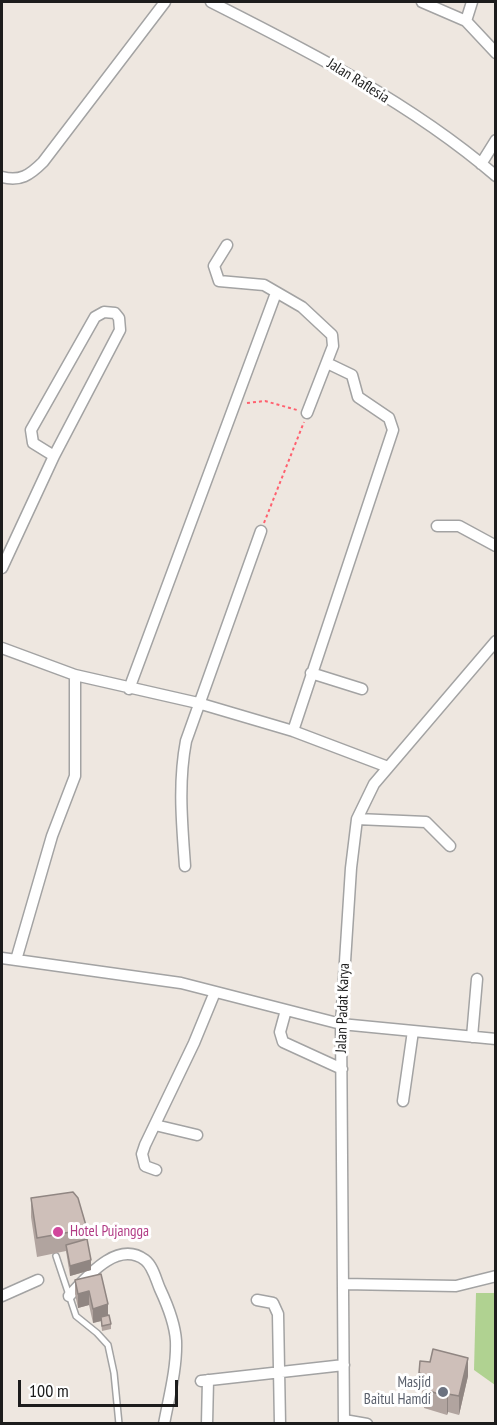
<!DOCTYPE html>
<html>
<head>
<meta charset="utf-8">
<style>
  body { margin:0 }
  #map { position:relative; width:497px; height:1425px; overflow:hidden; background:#eee7e0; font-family:"PT Sans Narrow",sans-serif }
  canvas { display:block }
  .frame { position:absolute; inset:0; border:3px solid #1c1c1c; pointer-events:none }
  .scale { position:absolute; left:18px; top:1380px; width:160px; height:27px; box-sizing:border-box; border:3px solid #1c1c1c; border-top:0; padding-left:8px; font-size:18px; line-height:21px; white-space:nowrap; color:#1c1c1c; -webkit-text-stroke:4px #fff; paint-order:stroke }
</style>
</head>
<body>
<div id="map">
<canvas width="497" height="1425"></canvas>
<div class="frame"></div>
<div class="scale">100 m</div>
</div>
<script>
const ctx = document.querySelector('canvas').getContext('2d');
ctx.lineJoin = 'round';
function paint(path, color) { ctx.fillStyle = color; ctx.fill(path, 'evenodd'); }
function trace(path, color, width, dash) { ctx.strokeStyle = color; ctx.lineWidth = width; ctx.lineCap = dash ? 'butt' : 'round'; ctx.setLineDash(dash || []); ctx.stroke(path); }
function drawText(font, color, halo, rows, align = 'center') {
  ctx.font = font + ' "PT Sans Narrow",sans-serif'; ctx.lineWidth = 6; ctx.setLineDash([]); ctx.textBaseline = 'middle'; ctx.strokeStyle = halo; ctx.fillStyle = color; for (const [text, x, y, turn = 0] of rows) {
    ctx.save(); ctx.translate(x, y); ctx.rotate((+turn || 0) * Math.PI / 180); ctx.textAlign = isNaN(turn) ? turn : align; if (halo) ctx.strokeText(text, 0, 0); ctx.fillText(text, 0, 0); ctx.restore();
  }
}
const forest = new Path2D(`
  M476,1293h19v92l-21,-15z`);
const path = new Path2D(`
  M247,403l18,-2 32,9
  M264,523l40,-101`);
const lane = new Path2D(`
  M56,1256l20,60 21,17 11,12 6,28 5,51`);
const street = new Path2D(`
  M211,2c99,50 200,101 285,174
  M422,2l44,19 30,32
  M466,21l6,-19
  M481,164l15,-24
  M2,177c18,5 28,-2 41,-15l122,-160
  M227,245l-13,21 5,15 45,4 38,22 30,28 1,11 -26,67
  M437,526h22l37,20
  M2,568l52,-112 66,-126 -1,-12 -4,-5 -11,-1 -9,5 -64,113 2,13 21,13
  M2,648l73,27v101l-23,60 -36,124
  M311,673l51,16
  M75,675l123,28 95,28 95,36
  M129,689l147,-396
  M293,731l100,-301 -4,-12 -31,-21 -6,-22 -25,-12
  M357,819l69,3 24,24
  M185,866c-3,-42 -7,-83 1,-125l75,-210
  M2,958l179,25 160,41 155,15
  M286,1010l-6,22 3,10 59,27
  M472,1037l5,-58
  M403,1101l10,-70
  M155,1125l42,10
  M156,1170l-11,-4 -3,-12 3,-9 49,-102 21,-51
  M343,1284l113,2 40,-10
  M2,1296l36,-16
  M69,1296c17,-18 48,-57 76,-36 8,6 11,20 15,29 7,15 15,35 16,52 1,27 -7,56 -12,83
  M257,1300l16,3 5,11 2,110
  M201,1381l143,-16
  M344,1420l23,4
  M207,1424l1,-44
  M344,1424l-3,-400 10,-156 6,-49 17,-35 122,-143`);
const wall = new Path2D(`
  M31,1198l56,31v12l4,29 -21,6 -4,-25 -29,6 -6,-40z
  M101,1274l7,41 3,9v5l-9,2 -1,-10 -8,2 -4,-18 -11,3 -3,-14v-14z
  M419,1373l49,3 -9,39 -11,-3 -1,3 -23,-7v-15l-5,-2z`);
const shadedWall = new Path2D(`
  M91,1260v10l-21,6v-10z
  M89,1291v14l-11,3v-14z
  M108,1304v14l-7,-1v4l-8,2v-14z
  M468,1358v18l-9,39v-19z
  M448,1394v18l-1,3v-18z`);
const building = new Path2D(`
  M73,1192l5,6 9,31 -50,9 -6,-40z
  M87,1239l4,21 -21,6 -4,-21z
  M101,1274l7,30 -15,5 -4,-18 -11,3 -3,-14z
  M109,1315l2,9 -9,2 -1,-9z
  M433,1349l35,9 -9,38 -11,-2 -1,3 -23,-8 2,-14 -7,-2 1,-12 10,1z`);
const markers = [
  [58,1232,6,"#d1479c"],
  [443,1392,6,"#6b7280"]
];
const streetNames = [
  ["Jalan Raflesia",358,81,32],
  ["Jalan Padat Karya",343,1008,-88]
];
const hotelNames = [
  ["Hotel Pujangga",70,1232]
];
const worshipNames = [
  ["Masjid",431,1383],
  ["Baitul Hamdi",431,1400]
];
paint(forest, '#b0d291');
trace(lane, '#a3a3a3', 8);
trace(street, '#a3a3a3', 13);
trace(path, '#ff616f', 2, [3, 3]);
trace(lane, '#fff', 5);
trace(street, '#fff', 10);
paint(wall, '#b1a49f');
paint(shadedWall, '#908682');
paint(building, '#cebfb9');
trace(building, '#908682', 1.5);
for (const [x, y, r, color] of markers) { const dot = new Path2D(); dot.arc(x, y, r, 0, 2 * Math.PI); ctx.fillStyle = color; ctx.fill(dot); trace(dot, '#fff', 2); }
drawText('15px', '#1c1c1c', '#fff', streetNames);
drawText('15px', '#b23c85', '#fff', hotelNames, 'left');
drawText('15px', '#5b616d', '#fff', worshipNames, 'right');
</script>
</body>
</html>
